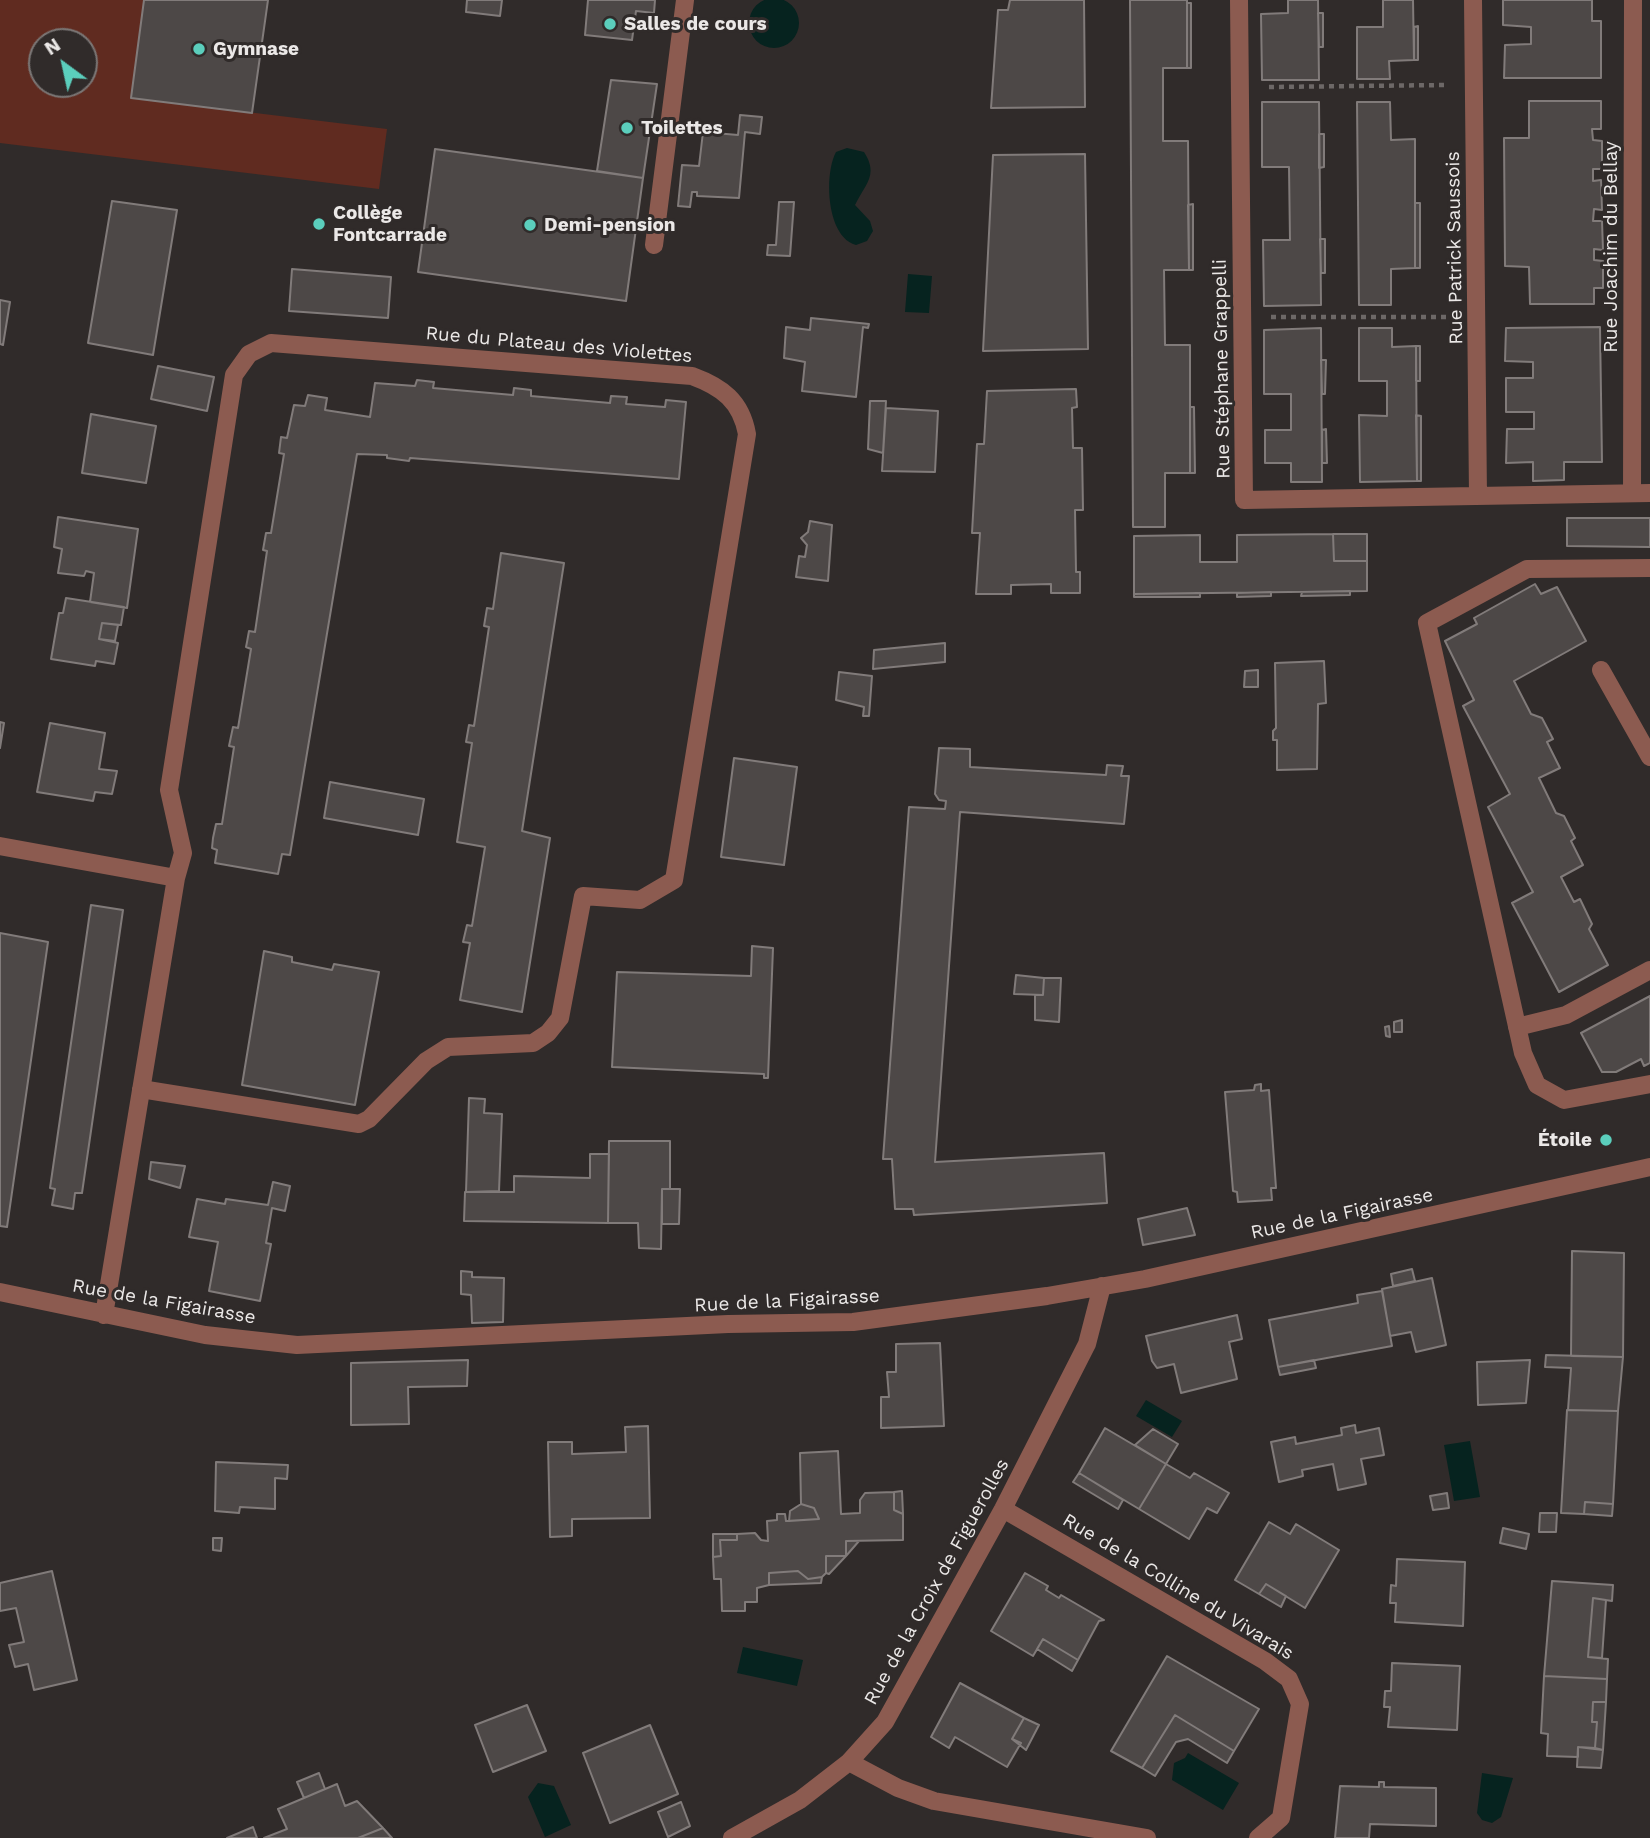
<!DOCTYPE html>
<html>
<head>
<meta charset="utf-8">
<style>
  body { margin:0 }
  #map { position:relative; width:1650px; height:1838px; overflow:hidden; background:#302b2a; font-family:"Work Sans",sans-serif }
  canvas { display:block }
  .north { position:absolute; left:28px; top:28px; width:70px; height:70px; box-sizing:border-box; background:#302b2a; border:2px solid #7b7776; border-radius:50%; rotate:327deg; font-size:19px; font-weight:700; line-height:28px; text-align:center; color:#ebe8e7 }
  .north::after { content:''; display:block; margin:auto; width:24px; height:32px; background:#5bcebc; clip-path:polygon(50% 0,100% 100%,50% 72%,0 100%) }
</style>
</head>
<body>
<div id="map">
<canvas width="1650" height="1838"></canvas>
<div class="north">N</div>
</div>
<script>
const ctx = document.querySelector('canvas').getContext('2d');
ctx.lineJoin = 'round';
function paint(path, color) { ctx.fillStyle = color; ctx.fill(path, 'evenodd'); }
function trace(path, color, width, dash) { ctx.strokeStyle = color; ctx.lineWidth = width; ctx.lineCap = dash ? 'butt' : 'round'; ctx.setLineDash(dash || []); ctx.stroke(path); }
function drawText(font, color, halo, rows, align = 'center') {
  ctx.font = font + ' "Work Sans",sans-serif'; ctx.lineWidth = 6; ctx.setLineDash([]); ctx.textBaseline = 'middle'; ctx.strokeStyle = halo; ctx.fillStyle = color; for (const [text, x, y, turn = 0] of rows) {
    ctx.save(); ctx.translate(x, y); ctx.rotate((+turn || 0) * Math.PI / 180); ctx.textAlign = isNaN(turn) ? turn : align; if (halo) ctx.strokeText(text, 0, 0); ctx.fillText(text, 0, 0); ctx.restore();
  }
}
const green = new Path2D(`
  M0,0h144l-12,98 255,31 -8,60 -379,-46zM42,42h42v42h-42z`);
const water = new Path2D(`
  M749 23a25 25 0 1 1 50 0a25 25 0 1 1-50 0Z
  M847,148l17,4c15,23 1,32 -9,53l15,16 3,10 -6,10 -11,4c-30,-8 -32,-71 -20,-93z
  M908,274l24,2 -3,37 -24,-1z
  M1146,1400l36,21 -10,16 -36,-21z
  M1470,1441l10,56 -26,4 -10,-56z
  M743,1647l60,13 -6,26 -60,-13z
  M1188,1753l51,30 -16,27 -51,-30 2,-17 11,-5z
  M1482,1773l31,5 -12,39 -9,6 -10,-3 -5,-7z
  M538,1783l16,3 17,39 -26,12 -17,-40z`);
const building = new Path2D(`
  M144,0h124l-16,113 -121,-15z
  M467,0h35l-2,16 -34,-4z
  M588,0h67l-1,13 -18,-2 -4,29 -47,-5z
  M1010,0h74l1,107 -94,1 7,-98h10z
  M1130,0h57v68h-24v73h25l1,129h-25l1,75h25v128h-25v54h-32z
  M1288,0h30l1,80h-57l-1,-66 27,-1z
  M1383,0h30l1,60 -25,1 1,18h-33v-52h26z
  M1503,0h89v21h9v57h-97l1,-33 26,-1v-17l-28,-2z
  M1187,3h4v65h-4z
  M1318,13h5v34h-4z
  M1418,26v34h-4v-33z
  M611,80l46,4 -14,94 -46,-7z
  M1529,101h72v28h-9l1,11 9,1v28h-9v12l8,-1 1,30 -8,-1 -1,12h9l1,29 -9,-1v11l9,1v27h-9v16h-64l-1,-37 -24,-1 -1,-128h25z
  M1262,102h57l2,203 -57,1 -1,-66h27l-1,-73h-27z
  M1357,102h33l1,38 24,-1v129l-24,1v36h-32z
  M740,115l22,2 -2,17 -15,-2 -6,66 -42,-2v-4h-5l-2,15 -12,-1 4,-41 17,1 4,-34 35,3z
  M1319,134h5v33l-5,1z
  M435,149l208,29 -17,123 -208,-29z
  M1085,154l3,195 -105,2 10,-196z
  M112,201l65,9 -24,145 -65,-12z
  M779,202h15l-4,54 -23,-1 1,-10h8z
  M1415,203h5v65h-5z
  M1193,204v66h-4l-1,-65z
  M1320,239h5v34h-4z
  M292,269l99,8 -3,41 -99,-7z
  M0,300l10,2 -7,43 -3,-1z
  M811,318l58,6 -1,4 -5,-1 -7,70 -54,-6 3,-29 -21,-4 2,-31 24,3z
  M1600,327l2,135h-38v18l-31,1v-19l-27,1 1,-34h27v-17h-28v-34h27v-16l-28,-1 1,-33z
  M1321,328l1,154h-31v-19h-26v-33h26v-36h-27v-64z
  M1359,328h33v19l24,-1 1,135 -57,1 -1,-67 28,1v-35h-28z
  M1416,346h4v35h-4z
  M1321,360h5l-1,34h-3z
  M158,366l56,11 -7,34 -56,-12z
  M417,380l17,2 -1,6 80,7 1,-7 17,2v6l79,7 1,-7 16,1 -1,7 39,3 1,-7 20,2 -7,77 -269,-21 -1,3 -22,-3v-3l-30,-1 -67,401 -8,-1 -4,20 -63,-11 2,-13 -5,-2 1,-10 3,-14h6l12,-77 -5,-1 4,-19 5,1 13,-79 -5,-2 1,-5 2,-11 6,1 12,-81 -4,-1 3,-17h5l13,-79 -5,-1 2,-16 6,1 7,-33 11,1 3,-11 19,3 -2,12 45,7 5,-34 40,3z
  M1076,389l1,18 -5,1 1,40h9l1,62h-8l1,62h4v21h-29v-9l-40,1v9h-35l4,-61h-8l5,-89h7l3,-53z
  M870,401h16l-3,52 -15,-4z
  M1190,407h4l1,66h-5z
  M886,408l52,3 -3,61 -53,-1z
  M91,414l65,12 -10,57 -64,-10z
  M1416,415l5,1v65h-4z
  M1326,429l1,34h-5v-33z
  M58,517l80,12 -11,79 -37,-6 4,-29 -8,-2 -2,5 -26,-3 4,-24 -8,-2z
  M1567,518h83v29l-83,-1z
  M810,521l22,4 -4,56 -32,-4 3,-21 6,1 2,-12 -6,-7 7,-6z
  M1333,534l1,27h33v30l-233,3v-58l66,-1v27h37v-27z
  M1333,534h34v27h-33z
  M501,553l63,10 -42,268 28,7 -28,174 -62,-12 10,-57 -7,-1 4,-17 5,1 13,-79 -28,-5 15,-99 -6,-1 3,-17 5,1 15,-99 -5,-1 3,-18 6,1z
  M1535,584l6,10 16,-7 29,54 -72,40 17,33 11,4 11,21 -6,3 13,26 -21,10 17,35 8,3 11,22 -4,3 12,24 -22,12 13,25 6,-3 12,25 -3,5 19,36 -49,27 -47,-89 21,-11 -45,-85 22,-13 -47,-88 11,-6 -29,-59 32,-17 -3,-6z
  M1350,591v4l-49,1 1,-4z
  M1271,592v4l-34,1v-4z
  M1200,593v4h-66v-3z
  M66,598l58,9 -3,18 -19,-2 -3,16 19,4 -4,21 -18,-3 -1,5 -44,-7 8,-46h4z
  M102,623l16,2 -3,16 -16,-2z
  M945,643v19l-72,7 1,-19z
  M1324,661l2,42 -8,1 -1,65 -40,1v-30h-4v-9l3,-3 -1,-65z
  M1258,670v17h-14l1,-16z
  M839,672l33,4 -3,40h-6l1,-9 -28,-7z
  M0,722l4,1 -4,25z
  M50,723l55,10 -6,36 18,2 -5,23 -17,-2 -2,9 -56,-9z
  M939,748l31,1v18l136,8 1,-10 16,1 -2,10h8l-5,48 -164,-12 -25,350 169,-9 3,50 -193,12 -1,-6h-18l-3,-50h-9l26,-352 36,2 1,-8 -7,-1 -4,-6z
  M734,758l63,9 -13,98 -63,-8z
  M330,782l94,17 -6,36 -94,-17z
  M91,905l32,5 -41,283h-7l-2,16 -21,-4 3,-16 -5,-1z
  M0,933l48,9 -41,285 -7,-1z
  M752,946l21,2 -5,130h-4v-4l-152,-7 5,-95 134,4z
  M264,951l28,6v5l40,8 2,-6 45,8 -24,133 -113,-20z
  M1016,975l28,3 -1,17 -29,-1z
  M1044,978h17l-2,44 -24,-2v-25h8z
  M1650,996v67l-6,3 -3,-7 -25,13h-14l-21,-39z
  M1402,1020v12h-8v-10z
  M1389,1026l1,11 -4,-1 -1,-9z
  M1261,1084v7l8,-1 7,98h-5l1,12 -34,2 -1,-10 -4,-1 -8,-99 29,-2 1,-5z
  M469,1098l16,1 -1,14 18,1 -3,77 -33,1z
  M609,1141h61v48h-8l-1,60 -22,-1 -1,-25h-30z
  M590,1154h19l-1,69 -144,-2 1,-29h49v-16l76,2z
  M151,1162l34,4 -5,22 -31,-9z
  M273,1182l17,4 -5,25 -13,-3 -6,35 5,1 -11,57 -51,-10 9,-49 -29,-5 8,-38 28,5 1,-5 42,6z
  M662,1189h18l-1,35h-17z
  M1187,1208l8,27 -52,10 -5,-26z
  M1572,1251l52,2 -1,104 -52,-1z
  M1412,1269l3,12 -22,5 -2,-12z
  M461,1271l11,1v5l32,1 -1,44 -31,1 -1,-28 -10,-1z
  M1432,1278l14,67 -30,7 -5,-20 -21,4 -8,-47z
  M1382,1291l10,55 -114,21 -9,-47 89,-17 -1,-8z
  M1237,1315l5,24 -13,3 8,37 -56,14 -7,-29 -17,4 -5,-7 -6,-25z
  M940,1343l4,83 -63,2v-31h8l-2,-25h9v-28z
  M1546,1355l77,2 -5,54 -50,-1 3,-42 -26,-1z
  M468,1360l-1,26 -59,1 1,37 -58,1v-62z
  M1314,1360l2,8 -36,7 -2,-8z
  M1530,1360l-4,43 -48,2 -1,-43z
  M1567,1410l51,1 -5,93 -28,-2 -1,12 -23,-1z
  M1355,1425l1,8 23,-5 5,27 -23,4 5,25 -28,6 -5,-26 -31,6 1,6 -24,6 -8,-40 24,-5 1,7 46,-9 -1,-7z
  M648,1426l2,92 -78,1v17l-22,1 -2,-95h24v12l54,-2 -1,-25z
  M1105,1428l61,36 -27,45 -60,-36z
  M1153,1429l25,15 -12,20 -31,-19z
  M838,1451l3,63 19,-1v-13l5,-7 29,-1v18l9,4v26l-57,1v15h-20v17l-4,4 -14,2 -10,-8 -29,2v12l-12,3v14h-12v9h-23l-1,-32h-7l-1,-22 8,-1 -1,-16h17v-6l18,-1 6,7 7,1 -1,-20 10,-1v-6h8l1,7 33,-2 -5,-11 -13,-4 -1,-51z
  M216,1462l72,3 -1,14 -12,-1v31l-35,-2 -1,6 -24,-2z
  M1166,1464l24,14 4,-5 35,20 -12,20 -10,-5 -18,31 -50,-30z
  M1079,1473l44,27 -5,9 -45,-27z
  M902,1491l1,23 -9,-4v-18z
  M1447,1493l2,15 -16,2 -3,-14z
  M1585,1502l28,2 -1,12 -28,-2z
  M801,1504l13,4 5,11 -30,2 1,-10z
  M1540,1513h17l-1,19h-17z
  M1269,1522l21,12 6,-10 43,26 -34,58 -39,-24 -7,10 -24,-14z
  M1503,1528l26,6 -3,15 -26,-6z
  M713,1534h24v6h-17l1,16 -8,1z
  M213,1538h9l-1,13 -8,-1z
  M846,1541h13l-13,15z
  M826,1556h20l-17,18 -3,-1z
  M1397,1559l68,3 -2,64 -68,-4 1,-19h-6l1,-18 5,1z
  M52,1571l25,109 -43,10 -6,-26 -13,3 -6,-22 15,-3 -8,-34 -16,3v-28z
  M798,1571l10,8 14,-2 -1,6 -52,2v-12z
  M1025,1573l23,13 -2,4 13,8 2,-3 43,25 -5,1 -21,39 -35,-21 -10,17 -42,-25z
  M1552,1581l61,4 -1,16 -19,-3 -5,59 20,2 -1,20 -63,-3z
  M1266,1584l20,12 -5,11 -22,-13z
  M1593,1598l13,2 -4,58 -14,-1z
  M1043,1639l35,21 -6,11 -35,-22z
  M1167,1656l92,53 -25,42 -59,-36 -33,53 -31,-17z
  M1392,1663l68,3 -3,64 -69,-3 2,-20h-6l1,-16h6z
  M1544,1676l63,3 -1,23h-13l-1,20h5l-2,26 -17,-1v10l-31,-1 1,-22 -7,-1z
  M960,1683l64,35 -12,21 9,4 -14,24 -52,-30 -6,11 -18,-11z
  M1593,1702h13l-3,48 -8,-2 2,-26h-5z
  M527,1705l19,46 -53,21 -18,-47z
  M1175,1715l59,36 -7,12 -39,-24 -12,3 -21,34 -13,-8z
  M1024,1718l15,7 -13,25 -14,-11z
  M650,1725l28,69 -68,29 -27,-70z
  M1578,1747l25,3 -2,18 -24,-1z
  M319,1773l6,16 -21,9 -7,-16z
  M1379,1782h5v5l52,1v38l-66,-2 -1,14h-34l5,-52 39,1z
  M337,1784l8,22 12,-5 26,27 -25,10h-94l23,-9 -9,-20z
  M681,1802l9,24 -22,11 -10,-25z
  M253,1827l4,11h-30z
  M383,1828l9,10h-34z`);
const path = new Path2D(`
  M1269,87l177,-2
  M1271,317h177`);
const service = new Path2D(`
  M654,245l31,-245
  M1650,568l-123,1 -100,54 96,430 14,32 27,15 86,-16
  M1601,670l49,87
  M1517,1027l49,-12 84,-45`);
const minor = new Path2D(`
  M1239,0l5,500 406,-7
  M1473,0l5,496
  M1632,493l1,-493
  M0,846l176,32
  M0,1292l205,43 92,10 431,-21 125,-2 194,-26 98,-17 505,-112
  M104,1315l72,-437 7,-25 -14,-63 65,-415 15,-21 22,-11 421,33c30,11 49,25 55,58l-73,446 -34,20 -57,-4 -23,122 -12,15 -15,10 -85,4 -22,14 -57,58 -10,5 -218,-35
  M1003,1509l262,152 24,18 11,25 -19,114 -23,20
  M849,1762l49,26 36,13 213,37
  M732,1838l68,-38 49,-38 36,-40 118,-213 84,-165 15,-58`);
const markers = [
  [610,24,7,"#5bcebc"],
  [199,49,7,"#5bcebc"],
  [627,128,7,"#5bcebc"],
  [319,224,7,"#5bcebc"],
  [530,225,7,"#5bcebc"],
  [1606,1140,7,"#5bcebc"]
];
const poiNames = [
  ["Salles de cours",624,24],
  ["Gymnase",213,49],
  ["Toilettes",641,128],
  ["Collège",333,213],
  ["Fontcarrade",333,235],
  ["Demi-pension",544,225],
  ["Étoile",1592,1140,"right"]
];
const streetNames = [
  ["Rue Joachim du Bellay",1611,247,-90],
  ["Rue Patrick Saussois",1455,248,-91],
  ["Rue du Plateau des Violettes",559,345,5],
  ["Rue Stéphane Grappelli",1222,369,-91],
  ["Rue de la Figairasse",1342,1214,-12],
  ["Rue de la Figairasse",787,1301,-3],
  ["Rue de la Figairasse",164,1302,10],
  ["Rue de la Croix de Figuerolles",937,1582,-61],
  ["Rue de la Colline du Vivarais",1178,1587,31]
];
paint(green, '#602b20');
paint(water, '#06231f');
paint(building, '#4d4847');
trace(building, '#817b7a', 2);
trace(path, '#6d6867', 4.5, [5, 5]);
trace(service, '#8c5b50', 18);
trace(minor, '#8c5b50', 18);
for (const [x, y, r, color] of markers) { const dot = new Path2D(); dot.arc(x, y, r, 0, 2 * Math.PI); ctx.fillStyle = color; ctx.fill(dot); trace(dot, '#302b2a', 2.5); }
drawText('bold 19px', '#ebe8e7', '#302b2a', poiNames, 'left');
drawText('19px', '#ebe8e7', '#302b2a', streetNames);
</script>
</body>
</html>
